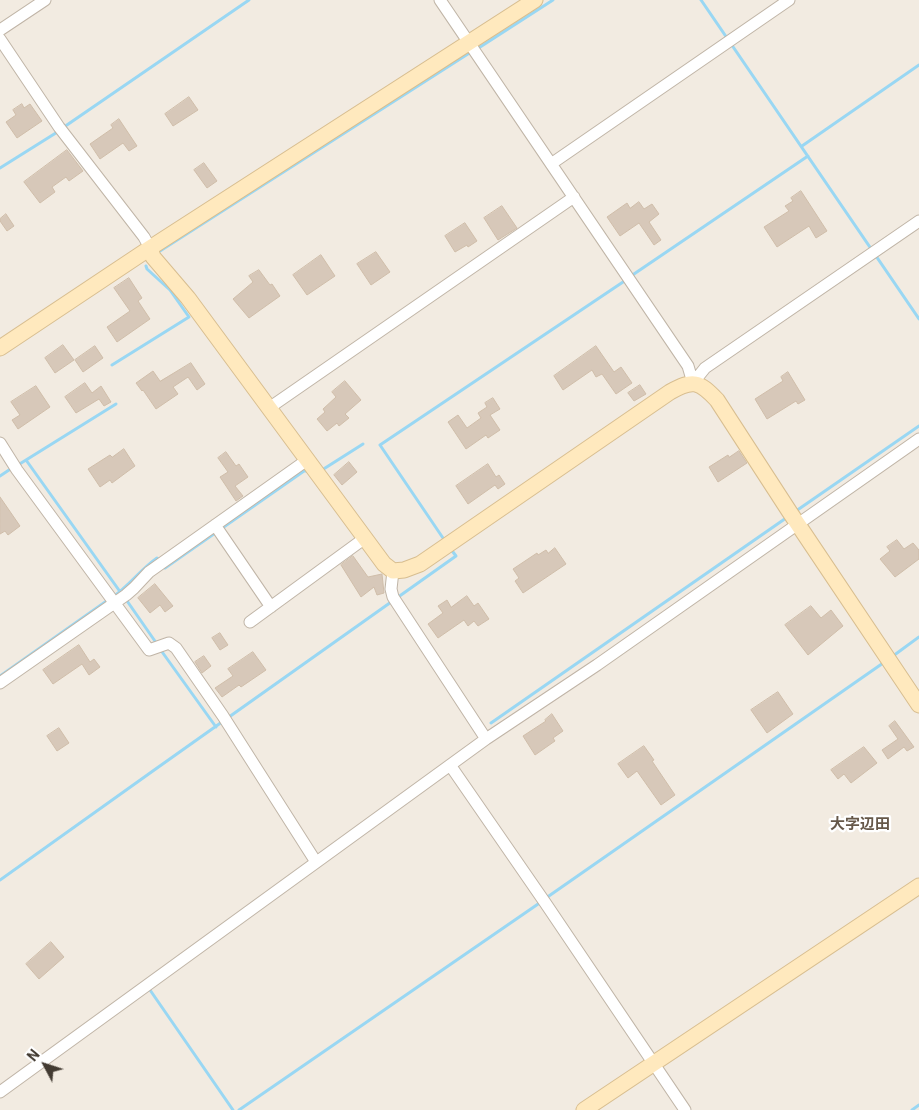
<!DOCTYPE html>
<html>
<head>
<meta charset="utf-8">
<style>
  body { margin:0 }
  #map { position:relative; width:919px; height:1110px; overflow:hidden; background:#f2ebe1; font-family:Roboto,sans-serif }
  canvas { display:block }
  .north { position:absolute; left:20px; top:1040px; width:50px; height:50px; -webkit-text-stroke:4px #fff; paint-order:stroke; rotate:310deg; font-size:14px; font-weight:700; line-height:20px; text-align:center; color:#433b32 }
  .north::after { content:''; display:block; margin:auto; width:18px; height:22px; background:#433b32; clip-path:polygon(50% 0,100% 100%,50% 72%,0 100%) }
</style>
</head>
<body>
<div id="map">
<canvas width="919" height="1110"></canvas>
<div class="north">N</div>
</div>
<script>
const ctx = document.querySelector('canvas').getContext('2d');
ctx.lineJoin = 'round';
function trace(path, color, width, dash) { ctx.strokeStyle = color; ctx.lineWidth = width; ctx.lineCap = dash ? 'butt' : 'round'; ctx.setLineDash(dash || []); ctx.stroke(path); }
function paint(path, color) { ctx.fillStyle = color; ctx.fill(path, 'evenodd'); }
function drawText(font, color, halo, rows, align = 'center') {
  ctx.font = font + ' Roboto,"Noto Sans JP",sans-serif'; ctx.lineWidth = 4.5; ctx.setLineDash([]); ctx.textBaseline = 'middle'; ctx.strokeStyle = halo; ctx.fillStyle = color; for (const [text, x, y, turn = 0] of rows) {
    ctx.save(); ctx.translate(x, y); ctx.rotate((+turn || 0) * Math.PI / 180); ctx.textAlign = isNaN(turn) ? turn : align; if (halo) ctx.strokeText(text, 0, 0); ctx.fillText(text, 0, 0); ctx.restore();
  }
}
const stream = new Path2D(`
  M701,0l218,319
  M477,49l76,-49
  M64,127l185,-127
  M802,146l117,-81
  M0,168l59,-37
  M160,251l311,-199
  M631,276l177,-120
  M112,365l77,-48 -19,-27 -23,-21 -1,-3
  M26,460l90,-56
  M18,465l8,-5 95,133
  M322,470l41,-26
  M0,476l12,-8
  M796,511l123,-85
  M445,541l-65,-96 246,-165
  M113,597c17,-12 28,-28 44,-39l8,10 139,-97h4
  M125,598l32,46
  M160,649l56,78
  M893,656l26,-19
  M0,676l108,-76
  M491,723l298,-207
  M0,880c152,-108 303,-217 456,-324l-6,-8
  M546,898l340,-237
  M150,990l83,120
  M239,1110l302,-208
  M912,1110l7,-5`);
const building = new Path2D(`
  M189,97l9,13 -25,16 -8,-12z
  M22,104l2,4 6,-4 12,17 -25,17 -11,-16 10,-7 -3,-5z
  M119,119l18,27 -8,5 -6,-8 -23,16 -10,-15 23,-16 -2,-3z
  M67,150l16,21 -14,10 -3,-4 -14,10 3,5 -15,11 -16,-21z
  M204,163l13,18 -10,7 -13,-18z
  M801,191l26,40 -11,7 -7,-12 -32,21 -13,-20 25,-16 -4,-5 8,-5 -2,-3z
  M639,202l5,7 8,-5 7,10 -10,8 12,18 -7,5 -15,-22 -19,13 -13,-19 20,-14 3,5z
  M502,206l15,22 -19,12 -14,-22z
  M6,214l8,12 -7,5 -7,-10v-2z
  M465,223l12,18 -9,6 -1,-2 -12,7 -10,-16z
  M376,252l14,20 -19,13 -14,-21z
  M321,255l14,21 -28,19 -14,-20z
  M259,270l11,15 2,-1 8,12 -31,22 -16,-19 20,-17 -4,-6z
  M129,278l13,20 -4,3 12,18 -33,23 -10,-15 23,-16 -16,-23z
  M63,345l11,15 -19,13 -10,-15z
  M95,346l8,12 -20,14 -8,-12z
  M596,346l18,26 7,-5 11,16 -16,11 -14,-20 -6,3 -4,-7 -29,20 -9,-14z
  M191,363l14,21 -8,6 -9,-13 -15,10 5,7 -22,15 -13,-19 -1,1 -6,-8 17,-12 7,10z
  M788,372l17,28 -7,4 -2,-3 -29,18 -12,-20 28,-18 -2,-4z
  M345,381l16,19 -16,14 4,4 -10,8 -2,-3 -10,8 -10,-12 8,-7 -2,-3 13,-12 -4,-5z
  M85,383l7,10 9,-7 10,16 -7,4 -5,-7 -23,14 -11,-16z
  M640,385l6,9 -12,7 -6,-8z
  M36,386l14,21 -32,22 -6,-9 8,-5 -9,-13z
  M493,398l7,11 -10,6 10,15 -12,8 -2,-3 -20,14 -18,-27 10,-7 9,13 14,-10 -3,-5 9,-6 -2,-4z
  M124,449l11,17 -23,17 -2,-3 -10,7 -12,-18 22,-14 2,2z
  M739,451l8,12 -29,19 -9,-15 19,-12 1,2z
  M226,452l10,14 3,-2 9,13 -13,9 8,10 -7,5 -16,-24 8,-5 -10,-14z
  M349,462l8,10 -15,13 -8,-10z
  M488,464l8,13 3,-2 6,9 -7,5 -3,-4 -27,19 -12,-18z
  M0,497l20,29 -12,9 -3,-4 -5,3z
  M897,540l7,9 9,-6 6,7v9l-24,18 -15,-18 10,-8 -3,-4z
  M555,548l11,16 -43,29 -8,-12 4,-3 -6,-9 24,-16 1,2 8,-5 2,3z
  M353,556l15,21 14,-3 2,19 -7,2 -3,-8 -13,10 -20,-32z
  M155,584l18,22 -8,6 -5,-7 -10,8 -12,-15z
  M467,596l7,10 4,-3 11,16 -11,7 -4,-5 -6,5 -4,-6 -26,18 -10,-14 15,-11 -5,-7 9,-6 4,7z
  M811,606l10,12 10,-8 12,16 -35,29 -23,-30z
  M220,633l8,12 -8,5 -8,-12z
  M79,645l11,17 4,-3 6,8 -11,8 -7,-11 -29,20 -10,-14z
  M253,652l13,18 -25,17 -2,-2 -17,12 -7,-9 18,-12 -5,-7z
  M204,656l7,10 -9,7 -7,-11z
  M778,692l15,22 -26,19 -16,-23z
  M552,714l11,17 -10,7 2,3 -20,14 -12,-19 23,-15 -1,-1z
  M895,721l19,26 -7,4 -3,-4 -16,12 -6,-9 16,-11 -9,-13z
  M59,728l10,15 -12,8 -10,-15z
  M644,746l10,14 -2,1 23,34 -14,10 -24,-34 -9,7 -10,-14z
  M864,747l13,16 -26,20 -7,-9 -6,5 -7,-9z
  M51,942l13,15 -25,22 -13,-15z`);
const street = new Path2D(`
  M440,0l248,366 5,17
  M0,30l45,-30
  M0,39l59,88 85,110 6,11
  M551,164l238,-164
  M693,383l12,-15 214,-147
  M269,408l305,-211
  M0,443l17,27 132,180 20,-7 7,5 47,68 93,146
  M215,525l56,82
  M393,571l-2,18 2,8 93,142
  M250,622l115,-84
  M0,683l126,-88 8,-7 15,-16 158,-112
  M450,765l96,139 139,206
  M0,1092l486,-353 111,-74 322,-226`);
const secondary = new Path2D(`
  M150,248l3,9 35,41 196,266 9,7 11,-1 16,-6 250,-172c23,-13 29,-11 47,8l72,111 130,194
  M0,348l150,-100 385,-248
  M584,1110l335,-224`);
const quarterNames = [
  ["大字辺田",860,825]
];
trace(stream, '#99d7f3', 3);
paint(building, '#d7c8b9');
trace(building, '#cfbda9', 1);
trace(street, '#c0b5a7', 13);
trace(secondary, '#d8be90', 17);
trace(street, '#fff', 11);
trace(secondary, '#ffe9be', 15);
drawText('bold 15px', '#665849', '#fff', quarterNames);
</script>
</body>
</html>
